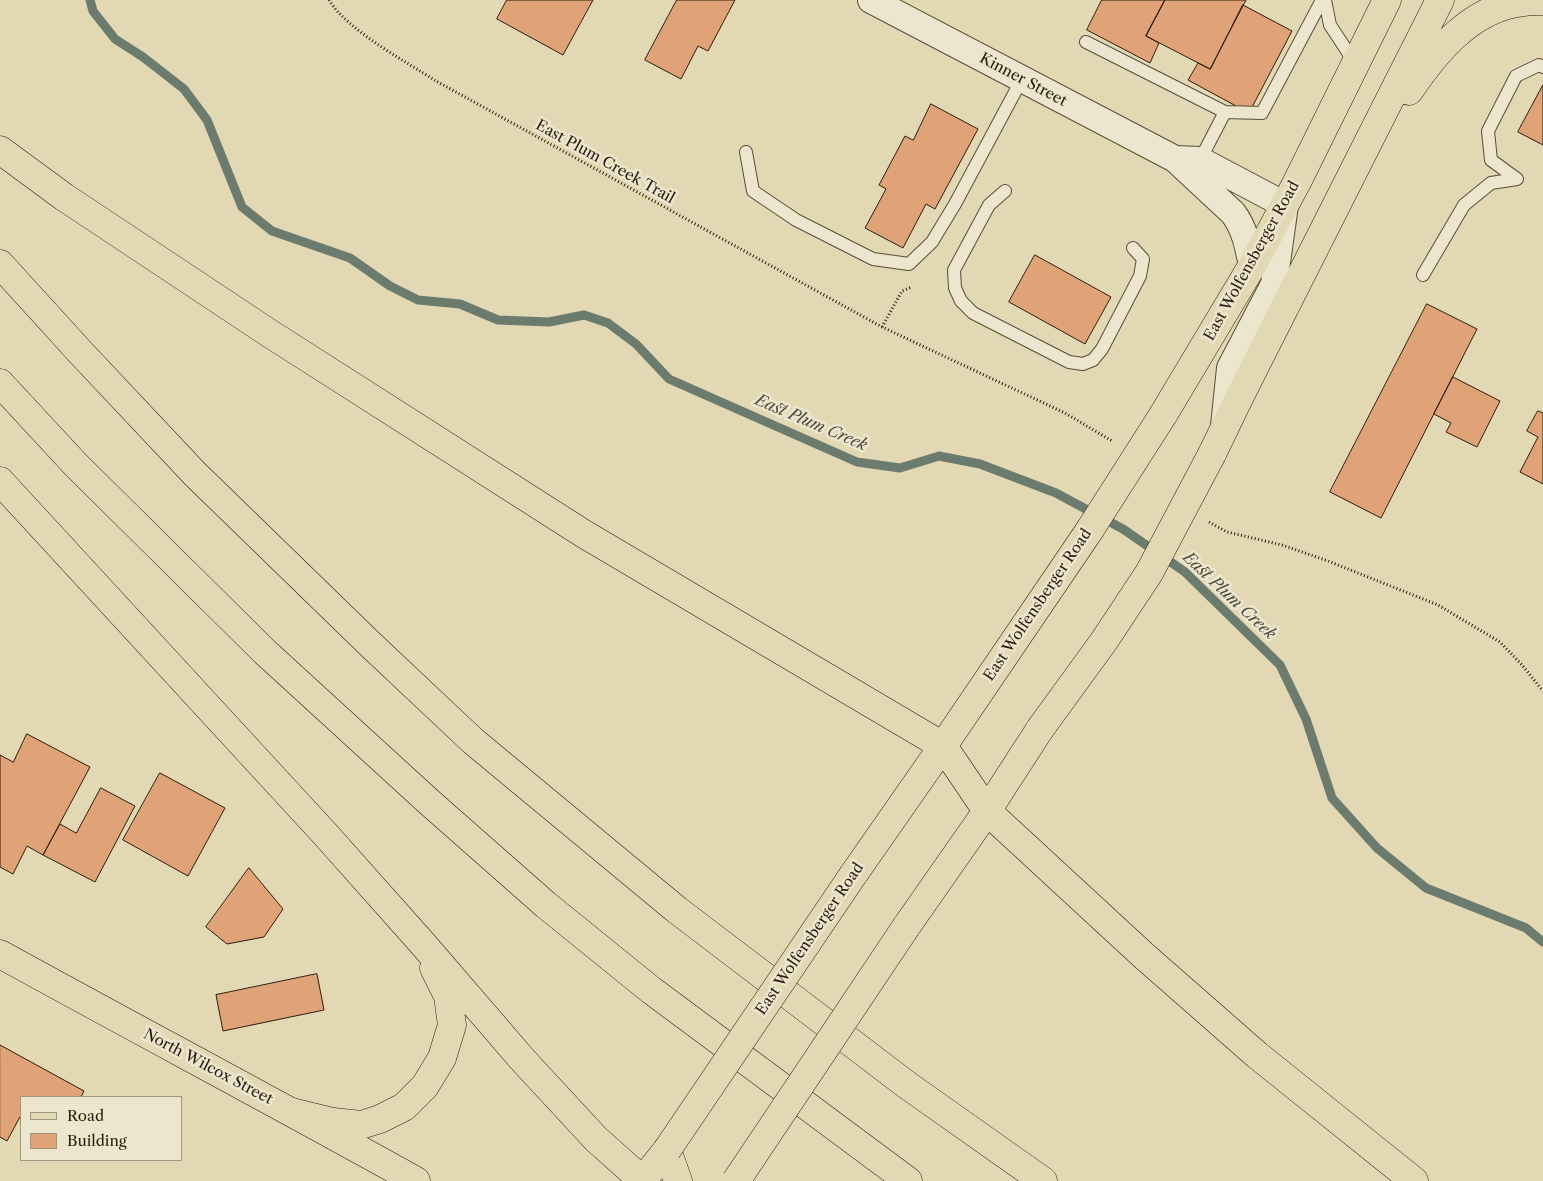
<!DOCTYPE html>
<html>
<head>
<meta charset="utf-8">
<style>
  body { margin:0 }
  #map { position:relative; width:1543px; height:1181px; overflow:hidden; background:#e3d8b4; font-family:"Libre Caslon Text",serif }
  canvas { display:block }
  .legend { position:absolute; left:20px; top:1096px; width:162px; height:65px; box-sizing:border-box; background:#ede6ce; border:1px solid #a09681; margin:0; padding:6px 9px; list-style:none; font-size:15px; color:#2c1d0e }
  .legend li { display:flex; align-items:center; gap:10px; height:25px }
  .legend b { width:25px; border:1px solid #a09681 }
</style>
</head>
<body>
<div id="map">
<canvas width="1543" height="1181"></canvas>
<ul class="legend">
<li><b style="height:6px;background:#e3d8b4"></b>Road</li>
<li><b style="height:14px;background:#e0a377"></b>Building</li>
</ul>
</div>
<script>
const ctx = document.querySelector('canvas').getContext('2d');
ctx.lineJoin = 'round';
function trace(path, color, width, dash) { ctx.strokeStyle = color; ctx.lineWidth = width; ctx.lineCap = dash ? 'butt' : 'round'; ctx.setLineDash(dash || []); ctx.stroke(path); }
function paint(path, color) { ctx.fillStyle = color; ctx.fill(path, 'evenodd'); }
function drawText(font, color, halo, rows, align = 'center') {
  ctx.font = font + ' "Libre Caslon Text",serif'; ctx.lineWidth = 5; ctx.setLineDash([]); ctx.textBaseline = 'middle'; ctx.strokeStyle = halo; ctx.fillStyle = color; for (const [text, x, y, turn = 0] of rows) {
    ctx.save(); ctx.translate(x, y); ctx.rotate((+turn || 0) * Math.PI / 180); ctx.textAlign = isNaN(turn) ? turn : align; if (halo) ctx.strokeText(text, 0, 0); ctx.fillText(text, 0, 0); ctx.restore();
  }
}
const stream = new Path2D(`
  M90,0l3,11 22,28 28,18 41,32 23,31 35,87 30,24 78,27 40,28 28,14 42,4 38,16 51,2 35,-7 24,8 28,21 33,35 188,83 43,6 39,-12 41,8 76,29 67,36 62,43 95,93 26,54 26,79 45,50 49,40 100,40 17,14`);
const building = new Path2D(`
  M507,0h86l-30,55 -66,-36z
  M677,0h58l-27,51 -10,-5 -17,33 -36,-19z
  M1102,0h63l-19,36 13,7 -9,20 -63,-33z
  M1165,0h81l-36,69 -64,-33z
  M1243,5l49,26 -43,82 -61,-33 10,-17 12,6z
  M1543,85v60l-25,-13z
  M931,104l47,25 -43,80 -9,-5 -23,44 -38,-20 21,-39 -7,-4 26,-49 8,4z
  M1035,255l76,42 -26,47 -76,-42z
  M1427,304l50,25 -96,189 -51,-26z
  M1453,377l47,24 -23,46 -31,-15 5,-9 -17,-9z
  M1538,411l5,2v71l-23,-12 18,-35 -11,-6z
  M27,734l63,33 -47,88 -16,-9 -14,28 -13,-7v-112l13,7z
  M160,773l65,35 -37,68 -65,-36z
  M101,788l34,18 -40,76 -52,-27 17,-31 16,9z
  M249,868l34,41 -19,28 -37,7 -21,-17z
  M317,974l7,36 -101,21 -7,-36z
  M0,1045l84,46 -3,6h-60v18l-14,26 -7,-4z`);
const path = new Path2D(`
  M329,0c18,30 76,61 107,81l446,246 183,86 47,28
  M882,327l20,-36 10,-4
  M1209,522l18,10 55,13 46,16 110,44 62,37 22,23 21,26`);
const lane = new Path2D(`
  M1325,0l5,25 25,38
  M1086,42l139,70
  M746,152l7,39 43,29 77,39 36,5 23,-22 23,-38 67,-125
  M1200,160l25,-48 37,1 60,-113
  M1517,179l-26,-19 -3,-29 28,-55 23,-11 4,2
  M1005,191l-16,14 -35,65 1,18 6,13 12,12 96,49 14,2 10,-4 9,-11 38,-73 3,-17 -10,-11
  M1423,275l41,-70 27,-22 26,-4`);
const street = new Path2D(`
  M871,0l304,159 58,54c12,16 15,33 19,53
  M1175,159l25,1 85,45 -11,79 -44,84 -6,58`);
const primary = new Path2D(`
  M1409,91c27,-40 63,-84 115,-89 6,-1 13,-1 19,-1
  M1163,415l89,-149 45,-84 90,-182
  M1212,454l27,-56 201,-398
  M853,875l90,-129 146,-215
  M906,927l81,-116 53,-82
  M0,954c138,76 278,150 416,227
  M642,1181l25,-31`);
const highway = new Path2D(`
  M0,150l64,47 205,136 315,201 359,212 44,65 156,144 114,100 157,126
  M0,264l82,90 113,120 176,171 102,96 204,169 230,175 136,96
  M0,383l76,82 189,187 163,149 118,104 105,85 257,191
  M0,481l326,354 97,109 99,115 74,80 47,42
  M292,1112l41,10 28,3 19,-6 24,-12 21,-21 17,-28 10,-33 -4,-29 -14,-28
  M667,1150l11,31`);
const primaryBridge = new Path2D(`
  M1089,531l74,-116
  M1040,729l64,-88 45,-68 63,-119
  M667,1150l186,-275
  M736,1181l170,-254`);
const streetNames = [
  ["Kinner Street",1023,80,28],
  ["East Plum Creek Trail",605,162,29],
  ["East Wolfensberger Road",1252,261,-61],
  ["East Wolfensberger Road",1038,605,-56],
  ["East Wolfensberger Road",810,939,-56],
  ["North Wilcox Street",208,1067,28]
];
const waterNames = [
  ["East Plum Creek",811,423,23],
  ["East Plum Creek",1229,596,43]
];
trace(stream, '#6b7b6d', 9);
paint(building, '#e0a377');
trace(building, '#2c1d0e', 1);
trace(lane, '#5a4c38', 14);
trace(street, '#5a4c38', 28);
trace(primary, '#2c1d0e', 29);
trace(highway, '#2c1d0e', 29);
trace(path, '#2c1d0e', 3, [1, 2.5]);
trace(lane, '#ede6ce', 12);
trace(street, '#ede6ce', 26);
trace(primary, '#e3d8b4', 28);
trace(highway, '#e3d8b4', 28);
trace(primaryBridge, '#2c1d0e', 29, []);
trace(primaryBridge, '#e3d8b4', 28);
drawText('15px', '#2c1d0e', '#ede6ce', streetNames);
drawText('italic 16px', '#4c4c3e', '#ede6ce', waterNames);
</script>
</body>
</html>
